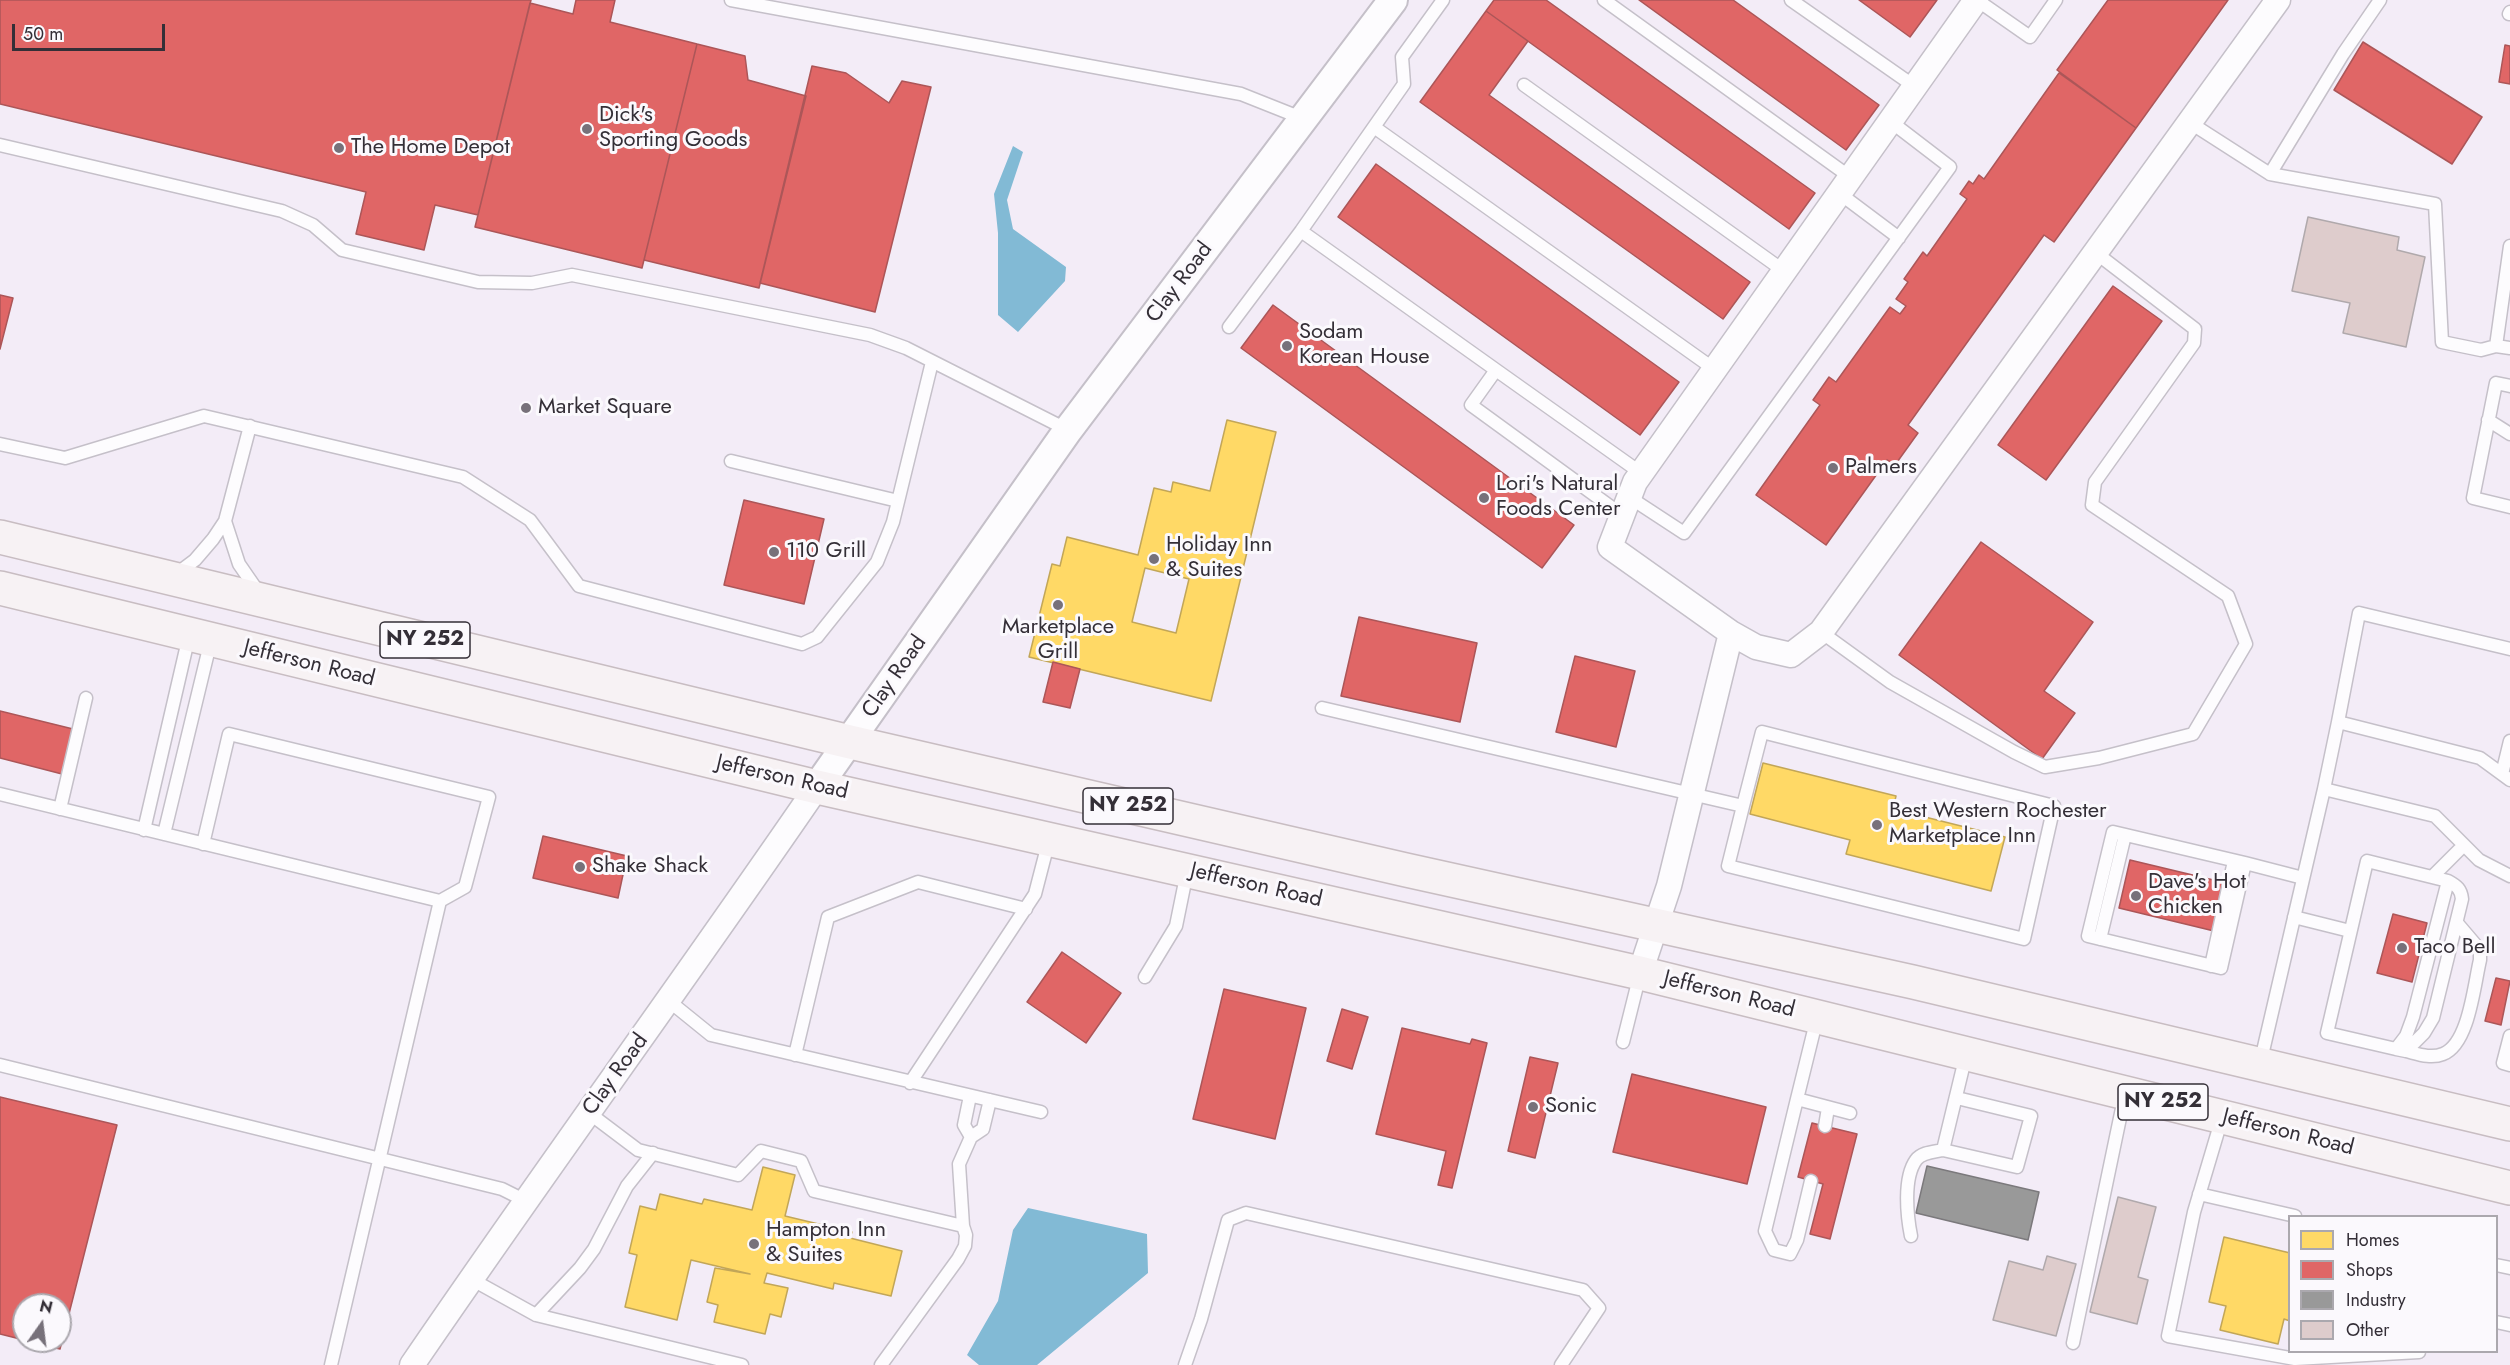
<!DOCTYPE html>
<html>
<head>
<meta charset="utf-8">
<style>
  body { margin:0 }
  #map { position:relative; width:2510px; height:1365px; overflow:hidden; background:#f3ecf7; font-family:Jost,sans-serif }
  canvas { display:block }
  .legend { position:absolute; left:2288px; top:1215px; width:210px; height:138px; box-sizing:border-box; background:#fbf9fd; border:2px solid #aba8ae; margin:0; padding:8px 10px; list-style:none; font-size:18px; color:#342f37 }
  .legend li { display:flex; align-items:center; gap:12px; height:30px }
  .legend b { width:30px; border:2px solid #aba8ae }
  .north { position:absolute; left:12px; top:1293px; width:60px; height:60px; box-sizing:border-box; background:#fbf9fd; border:2px solid #aba8ae; border-radius:50%; rotate:14deg; font-size:16px; font-weight:700; line-height:24px; text-align:center; color:#342f37 }
  .north::after { content:''; display:block; margin:auto; width:21px; height:27px; background:#77717a; clip-path:polygon(50% 0,100% 100%,50% 72%,0 100%) }
  .scale { position:absolute; left:12px; top:24px; width:153px; height:27px; box-sizing:border-box; border:3px solid #342f37; border-top:0; padding-left:8px; font-size:18px; line-height:21px; white-space:nowrap; color:#342f37; -webkit-text-stroke:4px #fbf9fd; paint-order:stroke }
</style>
</head>
<body>
<div id="map">
<canvas width="2510" height="1365"></canvas>
<ul class="legend">
<li><b style="height:16px;background:#ffd966"></b>Homes</li>
<li><b style="height:16px;background:#e06666"></b>Shops</li>
<li><b style="height:16px;background:#999"></b>Industry</li>
<li><b style="height:16px;background:#decccc"></b>Other</li>
</ul>
<div class="north">N</div>
<div class="scale">50 m</div>
</div>
<script>
const ctx = document.querySelector('canvas').getContext('2d');
ctx.lineJoin = 'round';
function paint(path, color) { ctx.fillStyle = color; ctx.fill(path, 'evenodd'); }
function trace(path, color, width, dash) { ctx.strokeStyle = color; ctx.lineWidth = width; ctx.lineCap = dash ? 'butt' : 'round'; ctx.setLineDash(dash || []); ctx.stroke(path); }
function drawText(font, color, halo, rows, align = 'center') {
  ctx.font = font + ' Jost,sans-serif'; ctx.lineWidth = 6; ctx.setLineDash([]); ctx.textBaseline = 'middle'; ctx.strokeStyle = halo; ctx.fillStyle = color; for (const [text, x, y, turn = 0] of rows) {
    ctx.save(); ctx.translate(x, y); ctx.rotate((+turn || 0) * Math.PI / 180); ctx.textAlign = isNaN(turn) ? turn : align; if (halo) ctx.strokeText(text, 0, 0); ctx.fillText(text, 0, 0); ctx.restore();
  }
}
const water = new Path2D(`
  M1013,146l10,6 -16,48 6,29 53,38 -1,14 -47,51 -20,-17v-82l-4,-39z
  M1028,1208l119,26 1,39 -111,92h-58l-12,-10 31,-54 15,-71z`);
const homes = new Path2D(`
  M1227,420l49,12 -65,269 -182,-44 23,-93 8,2 7,-29 71,18 16,-67 17,4 2,-10 37,9zM1145,568l44,11 -13,54 -44,-11z
  M1763,763l133,33 -3,13 112,28 -14,54 -145,-37 4,-14 -100,-26z
  M763,1167l32,8 -10,41 67,16 -2,6 52,13 -11,45 -57,-13 -1,6 -66,-16 -3,10 24,5 -7,29 -11,-3 -5,20 -51,-12 4,-17 -11,-3 8,-34 35,6 -59,-14 -14,60 -52,-13 12,-52 -8,-2 11,-47 16,4 4,-16 42,10 2,-5 48,11z
  M2224,1237l66,16v68l-6,-2 -6,25 -58,-14 6,-24 -17,-4z`);
const shops = new Path2D(`
  M0,0h531l-53,215 -43,-10 -11,45 -68,-16 10,-42 -366,-88z
  M576,0h39l-5,22 87,22 -55,224 -167,-41 55,-224 43,11z
  M1494,0h52l269,193 -26,36 -303,-218z
  M1639,0h94l146,105 -33,45z
  M1859,0h78l-27,37z
  M2108,0h120l-92,128 -79,-58z
  M1486,11l42,30 -39,54 261,187 -27,37 -303,-217z
  M2363,42l119,75 -30,47 -118,-74z
  M697,44l48,12 3,24 58,16 -47,192 -115,-28z
  M2505,45l5,1v38l-11,-2z
  M812,66l34,7 43,30 13,-22 29,6 -56,225 -115,-29z
  M2059,73l77,55 -82,114 -10,-7 -136,190 10,8 -23,32 -8,-5 -61,85 -70,-50 64,-90 -7,-5 16,-23 7,5 54,-75 10,7 6,-8 -10,-7 12,-17 -4,-3 19,-27 4,4 40,-57 -7,-5 9,-13 4,3 6,-9 5,4z
  M1376,164l303,218 -39,53 -302,-218z
  M2113,286l49,35 -116,159 -48,-35z
  M0,295l13,3 -13,51z
  M1273,305l301,220 -32,43 -301,-220z
  M744,500l80,19 -20,85 -80,-19z
  M1981,542l112,80 -49,69 31,22 -33,46 -143,-104z
  M1359,617l118,26 -17,79 -119,-26z
  M1575,656l60,15 -19,76 -60,-15z
  M1053,662l27,7 -10,39 -27,-6z
  M0,711l73,18 -11,45 -62,-16z
  M543,836l84,20 -9,42 -85,-20z
  M2130,860l96,23 -12,48 -95,-23z
  M2393,914l34,9 -15,59 -35,-9z
  M1062,952l59,41 -35,50 -59,-41z
  M2496,978l14,3 -9,44 -16,-4z
  M1224,989l82,19 -31,131 -82,-20z
  M1342,1009l26,8 -16,52 -25,-8z
  M1402,1028l68,16 2,-5 15,4 -35,145 -14,-3 8,-34 -70,-17z
  M1530,1057l28,6 -23,95 -27,-7z
  M1632,1074l134,33 -19,77 -134,-32z
  M0,1097l117,28 -57,224 -33,-8h33v-36h-36v35l-24,-6z
  M1812,1123l45,11 -27,105 -20,-5 13,-50 -25,-7z`);
const industry = new Path2D(`
  M1927,1166l112,26 -11,48 -112,-27z`);
const building = new Path2D(`
  M2308,217l91,20 -2,13 28,7 -19,90 -63,-14 7,-30 -58,-12z
  M2118,1197l38,10 -18,70 10,3 -11,44 -47,-12z
  M2047,1256l29,8 -20,72 -63,-16 16,-59 34,9z`);
const service = new Path2D(`
  M731,0l510,94 63,25
  M1604,0l246,177
  M1791,0l123,86
  M1977,0l53,37 26,-37
  M2380,0l-37,54 -73,120 165,30 7,138 39,8 15,-4 14,2
  M2509,14l1,-2
  M1524,85l260,186
  M2189,122l81,52
  M1374,127l340,242
  M0,145l282,66 31,14 29,25 136,32 54,1 40,-8 298,60 36,13 162,82
  M1839,193l60,45
  M1301,231l195,139
  M1229,327l72,-96 103,-147 -2,-27 41,-57
  M2496,346l14,-100
  M2510,386l-14,-3 -23,115 37,9
  M2488,420l22,14
  M0,444l65,14 139,-42 259,61 67,43 49,66 223,58 15,-7 60,-75 16,-40 39,-160
  M731,461l167,40
  M1629,497l55,36 266,-366 -60,-46
  M1622,515l-151,-110 25,-35 145,103
  M225,521l14,43 20,29
  M175,575l20,-15 18,-21 12,-18 25,-95
  M1821,632l69,50 124,70 31,15 54,-9 94,-24 53,-90 -18,-48 -136,-91 3,-23 99,-139 1,-14 -99,-76
  M1322,708l421,98 19,-74 292,74 -30,133 -296,-73 15,-60
  M2338,722l21,-109 151,36
  M2502,774l8,-33
  M2324,789l14,-67 142,36 30,22
  M0,794l440,107 25,-14 24,-90 -260,-63 -26,110
  M60,809l26,-111
  M144,830l45,-194
  M164,834l47,-194
  M2367,861l81,20 -35,136 -7,19 -10,13 -69,-16z
  M2245,863l-132,-31 -25,104 133,32 24,-105 58,15
  M2433,876l31,-31
  M2294,917l56,14
  M2100,939l25,-104
  M2211,966l23,-105
  M1145,977l31,-51 11,-54
  M669,1001l42,34 330,77
  M1817,1018l-20,81 53,14
  M2510,1036l-7,27 7,2
  M1623,1042l17,-68
  M2396,1049l10,2 18,-18 9,-15 29,-119c-1,-10 -5,-13 -14,-18
  M2406,1051c12,3 25,8 37,3 26,-10 31,-69 37,-94v-10l-23,-27
  M795,1055l33,-138 90,-35 108,27
  M2260,1064l64,-275 111,27 44,44 31,16
  M0,1065l502,124 24,12
  M910,1083l125,-189 14,-54
  M1957,1098l74,18 -14,51 -74,-17 23,-95
  M1797,1099l-32,132 9,19 16,4 7,-14 14,-59
  M589,1113l49,37 100,25 23,-24 40,10 13,30 149,35
  M2222,1118l-28,94 -26,124 127,23 124,-7
  M1825,1126l3,-18
  M971,1137l12,-8 7,-29
  M2199,1194l96,22
  M1911,1236c-4,-20 -8,-58 5,-76 6,-8 18,-8 27,-10
  M2496,1265l14,3
  M471,1279l65,36 206,50
  M536,1315l44,-47 14,-19 33,-63 26,-33
  M2496,1322l14,3
  M2073,1343l52,-249
  M331,1365l109,-464
  M881,1365l77,-106 7,-13 1,-11 -3,-9 -4,-62 12,-27 -7,-12 6,-29
  M1185,1365l16,-46 27,-99 18,-7 337,77 16,18 -38,57`);
const minor = new Path2D(`
  M1731,633l25,14 35,8 30,-23 457,-632
  M1640,973l29,-87 62,-253 -121,-86 25,-65 341,-482
  M412,1365c133,-195 272,-384 405,-578`);
const tertiary = new Path2D(`
  M817,787l251,-357 325,-430`);
const primary = new Path2D(`
  M0,537l850,205 556,128 507,112 597,142
  M0,588l817,199 823,186 870,215`);
const markers = [
  [587,129,6,"#77717a"],
  [339,148,6,"#77717a"],
  [1287,346,6,"#77717a"],
  [526,408,6,"#77717a"],
  [1833,468,6,"#77717a"],
  [1484,498,6,"#77717a"],
  [774,552,6,"#77717a"],
  [1154,559,6,"#77717a"],
  [1058,605,6,"#77717a"],
  [1877,825,6,"#77717a"],
  [580,867,6,"#77717a"],
  [2136,896,6,"#77717a"],
  [2402,948,6,"#77717a"],
  [1533,1107,6,"#77717a"],
  [754,1244,6,"#77717a"]
];
const shields = [
  [425,640,90],
  [1128,806,90],
  [2163,1102,90]
];
const shieldNames = [
  ["NY 252",425,640],
  ["NY 252",1128,806],
  ["NY 252",2163,1102]
];
const poiNames = [
  ["Dick's",599,116],
  ["Sporting Goods",599,141],
  ["The Home Depot",351,148],
  ["Sodam",1299,333],
  ["Korean House",1299,358],
  ["Market Square",538,408],
  ["Palmers",1845,468],
  ["Lori's Natural",1496,485],
  ["Foods Center",1496,510],
  ["Holiday Inn",1166,546],
  ["& Suites",1166,571],
  ["110 Grill",786,552],
  ["Marketplace",1058,628,"center"],
  ["Grill",1058,653,"center"],
  ["Best Western Rochester",1889,812],
  ["Marketplace Inn",1889,837],
  ["Shake Shack",592,867],
  ["Dave's Hot",2148,883],
  ["Chicken",2148,908],
  ["Taco Bell",2414,948],
  ["Sonic",1545,1107],
  ["Hampton Inn",766,1231],
  ["& Suites",766,1256]
];
const streetNames = [
  ["Clay Road",1180,283,-53],
  ["Jefferson Road",309,664,14],
  ["Clay Road",895,677,-55],
  ["Jefferson Road",782,778,13],
  ["Jefferson Road",1256,886,13],
  ["Jefferson Road",1729,995,14],
  ["Clay Road",616,1075,-54],
  ["Jefferson Road",2288,1133,14]
];
paint(water, '#82bad5');
paint(homes, '#ffd966');
trace(homes, '#c2a658', 1.5);
paint(shops, '#e06666');
trace(shops, '#ac5658', 1.5);
paint(industry, '#999');
trace(industry, '#7b797c', 1.5);
paint(building, '#decccc');
trace(building, '#b0a9ac', 1.5);
trace(service, '#c5c0c9', 15);
trace(minor, '#c5c0c9', 27);
trace(tertiary, '#c5c0c9', 32);
trace(primary, '#c8bdc2', 36);
trace(service, '#fdfcfe', 12);
trace(minor, '#fdfcfe', 24);
trace(tertiary, '#fdfcfe', 28);
trace(primary, '#f7f2f4', 33);
for (const [x, y, r, color] of markers) { const dot = new Path2D(); dot.arc(x, y, r, 0, 2 * Math.PI); ctx.fillStyle = color; ctx.fill(dot); trace(dot, '#fbf9fd', 2); }
for (const [x, y, w] of shields) { const box = new Path2D(); box.roundRect(x - w / 2, y - 18, w, 36, 4.5); ctx.fillStyle = '#fbf9fd'; ctx.fill(box); trace(box, '#342f37', 1.5); }
drawText('bold 21px', '#342f37', null, shieldNames);
drawText('22px', '#342f37', '#fbf9fd', poiNames, 'left');
drawText('22px', '#342f37', '#fbf9fd', streetNames);
</script>
</body>
</html>
